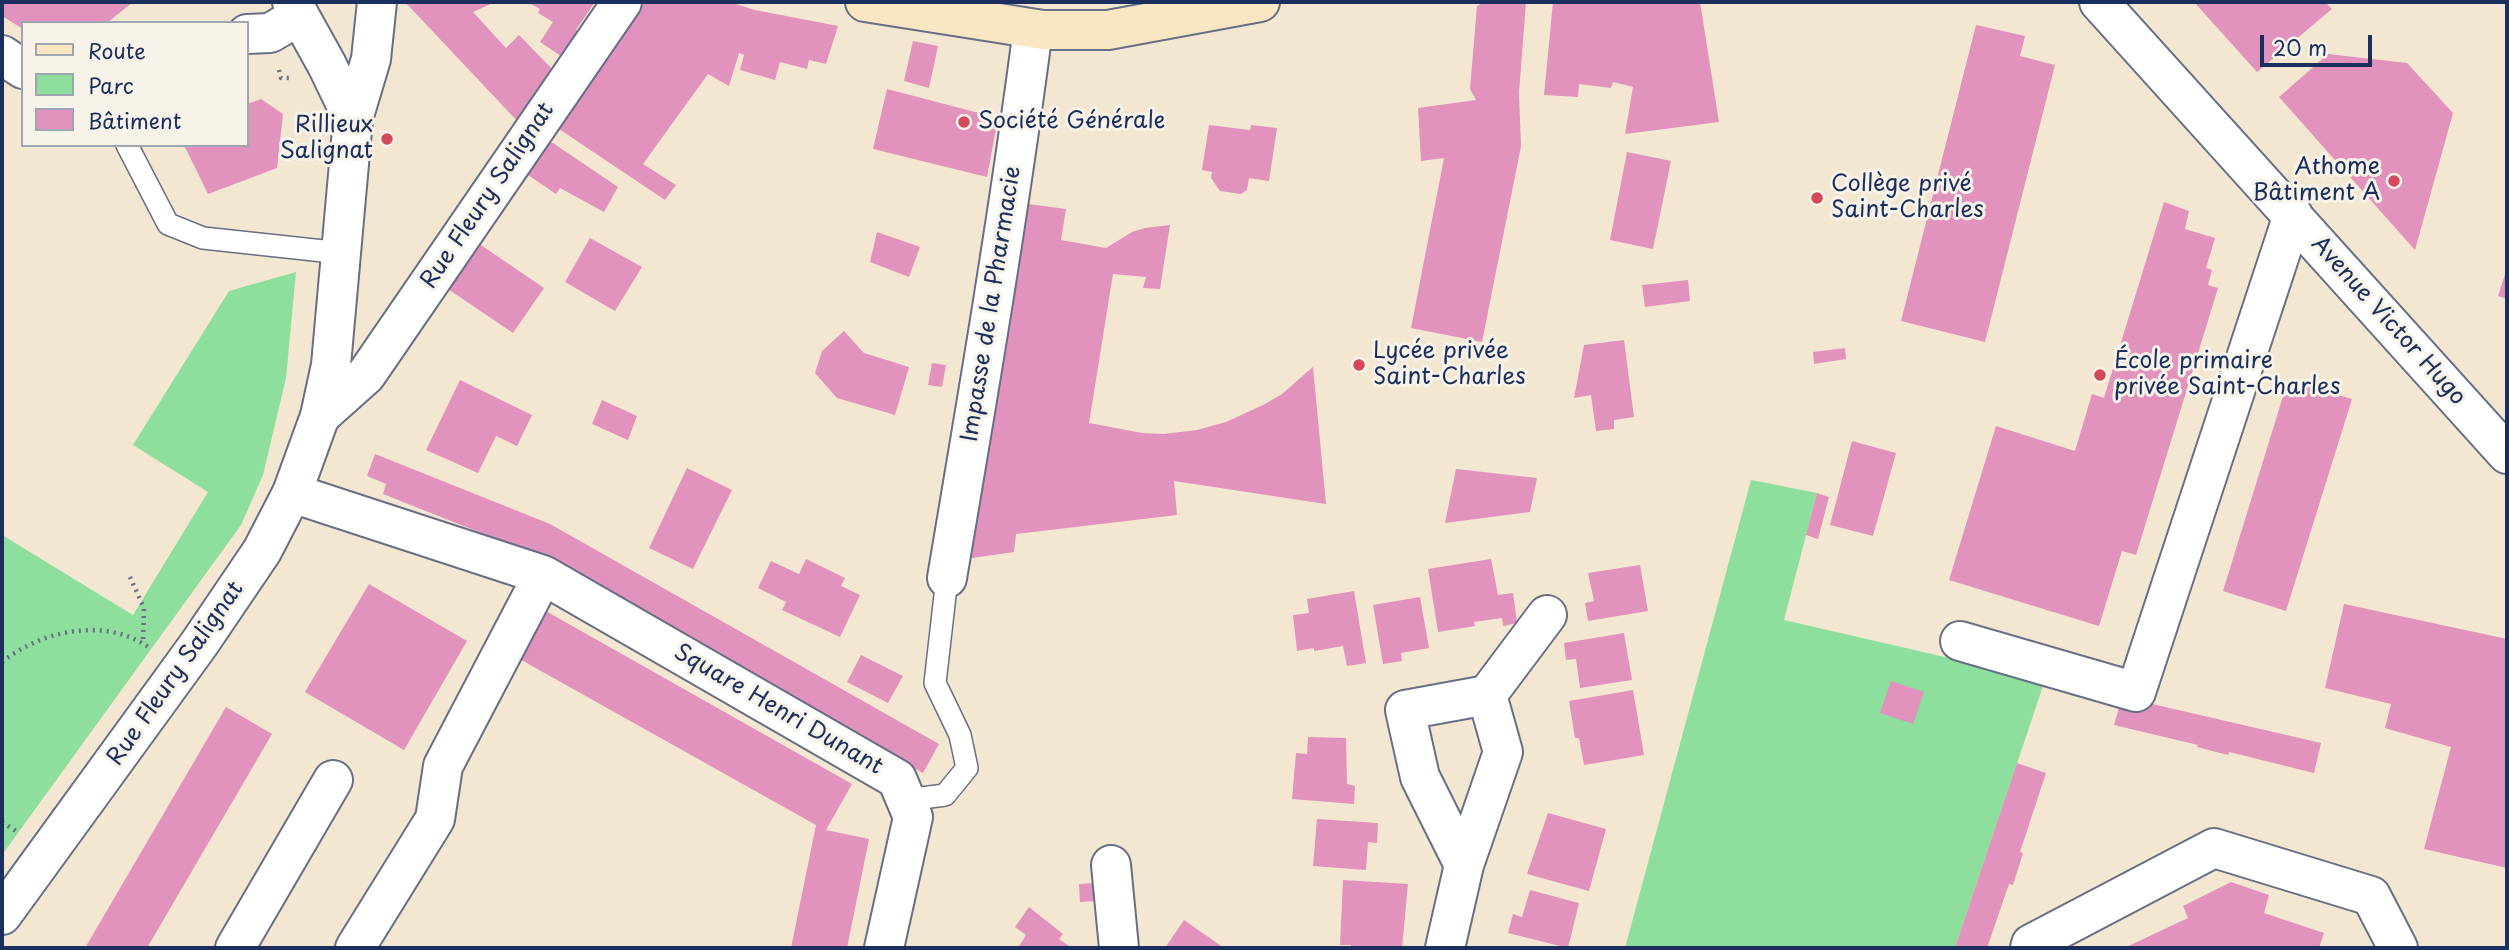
<!DOCTYPE html>
<html>
<head>
<meta charset="utf-8">
<style>
  body { margin:0 }
  #map { position:relative; width:2509px; height:950px; overflow:hidden; background:#f4e7d1; font-family:"Playpen Sans",sans-serif }
  canvas { display:block }
  .frame { position:absolute; inset:0; border:4px solid #1b2f5e; pointer-events:none }
  .legend { position:absolute; left:21px; top:21px; width:228px; height:126px; box-sizing:border-box; background:#f7f3e8; border:2px solid #9fa5b1; margin:0; padding:9px 12px; list-style:none; font-size:21px; color:#1b2f5e }
  .legend li { display:flex; align-items:center; gap:14px; height:35px }
  .legend b { width:35px; border:2px solid #9fa5b1 }
  .scale { position:absolute; left:2260px; top:35px; width:112px; height:32px; box-sizing:border-box; border:4px solid #1b2f5e; border-top:0; padding-left:9px; font-size:21px; line-height:24px; white-space:nowrap; color:#1b2f5e; -webkit-text-stroke:5px #f7f3e8; paint-order:stroke }
</style>
</head>
<body>
<div id="map">
<canvas width="2509" height="950"></canvas>
<div class="frame"></div>
<ul class="legend">
<li><b style="height:9px;background:#f9e7c3"></b>Route</li>
<li><b style="height:19px;background:#8ede9d"></b>Parc</li>
<li><b style="height:19px;background:#e192bd"></b>Bâtiment</li>
</ul>
<div class="scale">20 m</div>
</div>
<script>
const ctx = document.querySelector('canvas').getContext('2d');
ctx.lineJoin = 'round';
function paint(path, color) { ctx.fillStyle = color; ctx.fill(path, 'evenodd'); }
function trace(path, color, width, dash) { ctx.strokeStyle = color; ctx.lineWidth = width; ctx.lineCap = dash ? 'butt' : 'round'; ctx.setLineDash(dash || []); ctx.stroke(path); }
function drawText(font, color, halo, rows, align = 'center') {
  ctx.font = font + ' "Playpen Sans",sans-serif'; ctx.lineWidth = 6; ctx.setLineDash([]); ctx.textBaseline = 'middle'; ctx.strokeStyle = halo; ctx.fillStyle = color; for (const [text, x, y, turn = 0] of rows) {
    ctx.save(); ctx.translate(x, y); ctx.rotate((+turn || 0) * Math.PI / 180); ctx.textAlign = isNaN(turn) ? turn : align; if (halo) ctx.strokeText(text, 0, 0); ctx.fillText(text, 0, 0); ctx.restore();
  }
}
const green = new Path2D(`
  M296,272l-10,106 -23,97 -22,50 -239,330v-320l131,80 75,-123 -75,-47 96,-154z
  M1751,480l66,13 -33,127 261,60 -90,268h-330z`);
const building = new Path2D(`
  M2,2h131l-26,21h-84v6l-21,-13z
  M405,2h90l-22,10 33,36 13,-13 36,37 -35,52z
  M527,2h68l-19,28 5,3 -17,25 -24,-16 13,-20 -15,-9 2,-4z
  M634,2h95l26,8 83,16 -12,38 -17,-4 -2,9 -27,-7 -5,18 -35,-10 4,-15 -5,-2 -10,33 -21,-12 -65,90 33,21 -11,15 -109,-73z
  M1485,2h41l-7,91 2,53 -39,196 -71,-14 33,-170 -23,3 -3,-53 58,-8 -6,-11 7,-83z
  M1553,2h147l19,120 -94,12 8,-47 -20,-5 -2,6 -32,-4 -1,13 -34,-2z
  M2194,2h131l7,7 -75,63z
  M1976,25l49,11 -5,20 35,9 -70,277 -84,-21z
  M913,41l25,5 -9,42 -25,-7z
  M2328,54l79,9 46,50 -38,137 -136,-153z
  M887,89l111,29 -11,59 -114,-28z
  M261,99l22,15 -6,54 -69,26 -24,-49h63v-41z
  M1209,125l41,5 1,-5 26,3 -8,53 -20,-3 -2,12 -6,4 -21,-3 -9,-13 1,-6 -10,-2z
  M545,143h8l65,44 -14,25 -44,-24 -4,6 -31,-21z
  M1627,152l44,9 -18,88 -43,-9z
  M2164,202l25,9 -4,18 30,9 -9,30 6,2 -4,15 10,3 -82,267 -14,-4 -23,75 -150,-46 47,-154 79,25 17,-57 12,4z
  M1021,203l45,6 -5,31 45,8 26,-16 13,-4 25,-3 -10,64 -17,-1 3,-11 -33,-3 -24,149 53,10 22,1 33,-4 29,-8 37,-17 19,-11 31,-27 13,137 -152,-23 3,34 -161,19 -2,18 -48,7z
  M877,232l43,15 -11,30 -39,-15z
  M590,238l52,29 -27,44 -50,-29z
  M478,243l66,45 -31,45 -65,-44z
  M2507,268v31l-9,-3z
  M1688,280l2,21 -45,6 -3,-22z
  M844,331l20,22 45,14 -14,48 -58,-17 -22,-25 7,-22z
  M1624,340l10,77 -20,3v9l-18,2 -5,-36 -17,3 10,-53z
  M1845,348l1,11 -32,5 -1,-12z
  M932,363l14,2 -4,22 -14,-2z
  M460,380l72,35 -15,31 -21,-10 -18,37 -52,-23z
  M2288,380l64,19 -66,212 -63,-20z
  M602,400l35,16 -9,24 -36,-16z
  M1852,441l44,12 -23,83 -43,-11z
  M375,454l175,70 389,220 -16,29 -389,-219 -151,-60 3,-10 -19,-8z
  M687,468l45,22 -39,79 -44,-21z
  M1456,469l81,9 -7,34 -85,11z
  M1817,493l12,4 -11,42 -12,-4z
  M806,559l39,19 -4,8 19,9 -20,42 -58,-27 4,-8 -28,-14 13,-27 28,13z
  M1491,559l7,36 15,-2 4,30 -14,3 -1,-8 -28,4 1,4 -37,6 -10,-63z
  M1640,565l8,46 -60,10 -3,-18 9,-2 -6,-28z
  M369,584l98,57 -63,109 -99,-58z
  M1354,591l12,72 -19,3 -4,-20 -29,5v-3l-17,3 -4,-36 16,-2 -2,-14z
  M1420,597l9,51 -28,5 1,8 -19,3 -10,-59z
  M2344,604l163,35v229l-83,-19 27,-102 -66,-19 6,-24 -66,-16z
  M544,610l308,174 -26,46 43,9 -22,109h-56l25,-123 -300,-168z
  M1624,633l8,47 -52,8 -4,-29 -10,1 -2,-17z
  M861,655l42,21 -15,27 -41,-21z
  M1891,681l33,11 -11,32 -33,-11z
  M1633,690l11,65 -60,10 -5,-27h-4l-6,-37z
  M2122,697l199,46 -7,30 -85,-21 -1,3 -31,-8 1,-2 -84,-20z
  M226,707l46,27 -125,214h-62z
  M1308,737l38,1 1,46 8,2 -1,18 -62,-5 4,-46 11,1z
  M2017,763l29,10 -26,79 3,1 -10,32 -4,-1 -22,64h-32z
  M1548,813l58,16 -17,62 -62,-17z
  M1317,819l61,4 -1,20 -9,-1 -2,28 -53,-4z
  M1343,880l65,4 -6,64h-51v-3h-11z
  M2231,882l38,13 -5,18 60,20 -5,15h-195l64,-30 -5,-12z
  M1095,883l2,18 -17,1 -1,-18z
  M1530,890l49,13 -11,45 -60,-15 5,-19 9,3z
  M1029,907l34,27 -4,5 13,9h-54l8,-13 -11,-8z
  M1184,920l40,28h-59z`);
const path = new Path2D(`
  M279,70l2,8h11
  M130,577l14,31 -1,35
  M2,662c40,-32 105,-46 149,-13
  M2,822l14,9`);
const service = new Path2D(`
  M127,145l41,79 35,14 139,15
  M906,800l39,-5 22,-27 -7,-33 -25,-52 12,-105`);
const minor = new Path2D(`
  M247,34l23,-1 29,-17
  M2,55l21,14
  M320,416l46,-41 256,-373
  M292,493l251,82 354,204 16,38 -29,131
  M947,578c31,-183 62,-365 86,-549
  M1960,641l176,51 157,-477
  M1487,695l60,-80
  M1111,865l8,83
  M235,948l98,-168
  M355,948l80,-129 8,-53 100,-191
  M1445,948l19,-83 39,-113 -16,-57 -82,15 15,67 44,88
  M2030,948l1,-4 183,-96 157,48 27,52`);
const tertiary = new Path2D(`
  M292,2l35,63 26,54
  M2099,2l408,452
  M2,915l197,-271 63,-93 30,-58 28,-77 11,-51 22,-246 18,-60 6,-57`);
const secondary = new Path2D(`
  M865,2l178,28h65l152,-28`);
const markers = [
  [964,122,7,"#d1495b"],
  [387,139,7,"#d1495b"],
  [2394,181,7,"#d1495b"],
  [1817,198,7,"#d1495b"],
  [1359,365,7,"#d1495b"],
  [2100,375,7,"#d1495b"]
];
const poiNames = [
  ["Société Générale",978,122],
  ["Rillieux",373,126,"right"],
  ["Salignat",373,152,"right"],
  ["Athome",2380,168,"right"],
  ["Bâtiment A",2380,194,"right"],
  ["Collège privé",1831,185],
  ["Saint-Charles",1831,211],
  ["Lycée privée",1373,352],
  ["Saint-Charles",1373,378],
  ["École primaire",2114,362],
  ["privée Saint-Charles",2114,388]
];
const streetNames = [
  ["Rue Fleury Salignat",488,196,-56],
  ["Impasse de la Pharmacie",992,304,-81],
  ["Avenue Victor Hugo",2388,321,48],
  ["Rue Fleury Salignat",176,674,-55],
  ["Square Henri Dunant",778,710,30]
];
paint(green, '#8ede9d');
paint(building, '#e192bd');
trace(service, '#676f86', 24);
trace(minor, '#676f86', 42);
trace(tertiary, '#676f86', 42);
trace(secondary, '#676f86', 42);
trace(path, '#676f86', 4.5, [2, 5]);
trace(service, '#fff', 21);
trace(minor, '#fff', 38);
trace(tertiary, '#fff', 38);
trace(secondary, '#f9e7c3', 38);
for (const [x, y, r, color] of markers) { const dot = new Path2D(); dot.arc(x, y, r, 0, 2 * Math.PI); ctx.fillStyle = color; ctx.fill(dot); trace(dot, '#f7f3e8', 2.5); }
drawText('23px', '#1b2f5e', '#f7f3e8', poiNames, 'left');
drawText('23px', '#1b2f5e', '#f7f3e8', streetNames);
</script>
</body>
</html>
